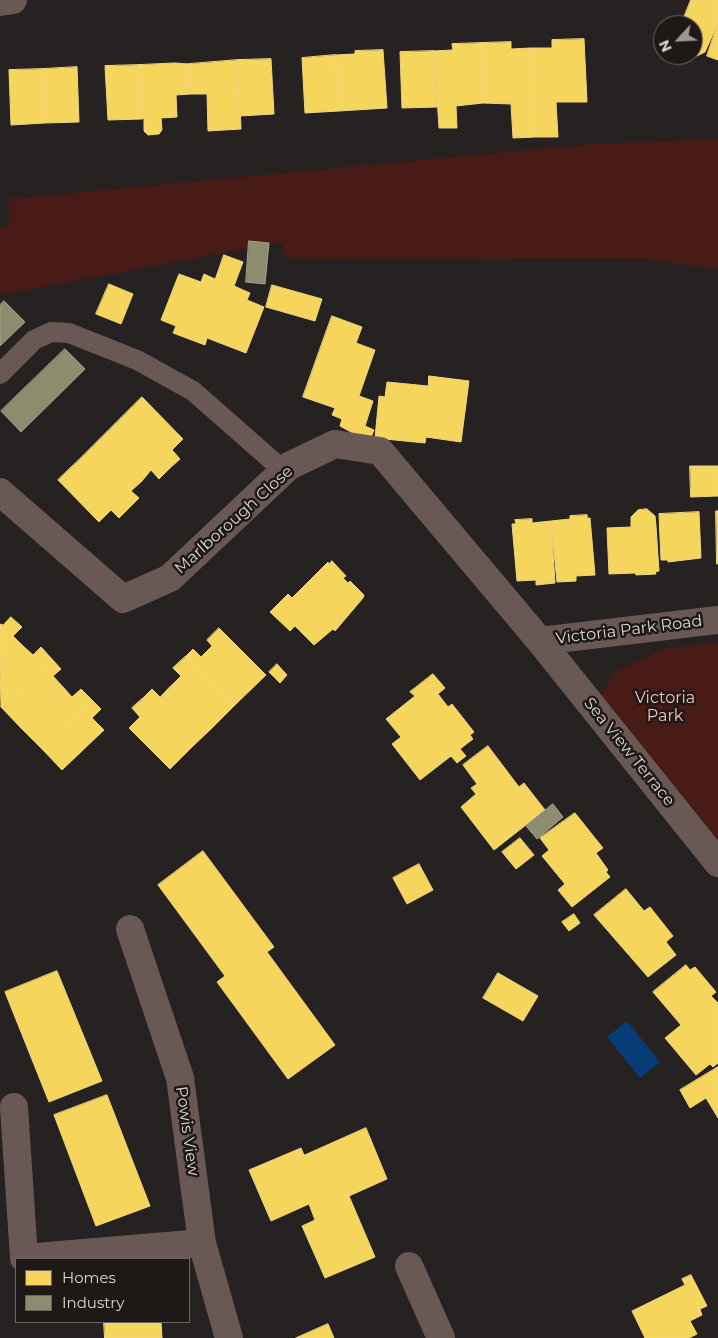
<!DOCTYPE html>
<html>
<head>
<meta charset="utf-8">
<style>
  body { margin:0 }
  #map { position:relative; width:718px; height:1338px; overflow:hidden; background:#262222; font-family:Montserrat,sans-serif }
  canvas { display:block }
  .legend { position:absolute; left:15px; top:1258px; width:175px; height:65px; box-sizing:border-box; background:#1e1817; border:1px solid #6a6564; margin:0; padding:6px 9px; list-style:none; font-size:15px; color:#dcd8d7 }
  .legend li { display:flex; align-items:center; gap:10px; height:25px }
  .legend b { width:25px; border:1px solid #6a6564 }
  .north { position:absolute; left:653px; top:15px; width:50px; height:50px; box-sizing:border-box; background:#1e1817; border:1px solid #6a6564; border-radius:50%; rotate:245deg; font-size:14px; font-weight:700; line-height:20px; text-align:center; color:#dcd8d7 }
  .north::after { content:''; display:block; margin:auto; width:18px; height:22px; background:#9c9898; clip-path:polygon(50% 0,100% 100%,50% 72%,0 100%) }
</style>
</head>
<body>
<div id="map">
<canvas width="718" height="1338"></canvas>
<ul class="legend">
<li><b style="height:14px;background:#f6d55c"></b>Homes</li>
<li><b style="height:14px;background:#8c8c6e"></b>Industry</li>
</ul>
<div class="north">N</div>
</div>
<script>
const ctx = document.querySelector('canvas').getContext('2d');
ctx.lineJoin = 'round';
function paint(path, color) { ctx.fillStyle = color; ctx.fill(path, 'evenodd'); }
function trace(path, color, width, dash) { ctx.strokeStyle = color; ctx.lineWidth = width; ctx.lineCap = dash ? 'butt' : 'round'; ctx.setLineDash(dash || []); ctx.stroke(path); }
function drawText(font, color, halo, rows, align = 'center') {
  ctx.font = font + ' Montserrat,sans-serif'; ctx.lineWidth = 5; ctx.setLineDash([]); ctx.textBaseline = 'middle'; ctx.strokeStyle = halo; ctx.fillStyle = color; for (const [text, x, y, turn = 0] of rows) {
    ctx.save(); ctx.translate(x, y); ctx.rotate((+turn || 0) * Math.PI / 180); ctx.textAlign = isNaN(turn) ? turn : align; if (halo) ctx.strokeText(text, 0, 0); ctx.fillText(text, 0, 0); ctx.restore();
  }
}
const green = new Path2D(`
  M718,139v131l-72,-11 -361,-1 -3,-16 -282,53v-68l9,-1v-27l581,-55z
  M718,642v215l-118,-162 15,-24 49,-22z`);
const water = new Path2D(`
  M627,1021l33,41 -20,16 -33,-41z`);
const homes = new Path2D(`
  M691,0h27v23l-13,29 -8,4 -4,-1v-30h-12z
  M718,23v37l-11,-4z
  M584,39l3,63h-31l2,35h-23l-4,-89h21v-8z
  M511,42v7l20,-1 4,89 -22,1 -2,-34 -28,-1 -2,-60z
  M481,43l2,60 -27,3 1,22h-18l-5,-77 19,-1 -1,-6z
  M383,50l4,58 -48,3 -4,-56 20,-1v-3z
  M434,51l3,56 -35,1 -2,-56z
  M335,55l4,56 -34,2 -3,-55z
  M271,59l3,55 -34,2 -2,-56z
  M238,60l3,69 -33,2 -1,-37h-16l-2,-30z
  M175,63l14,1 2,30 -15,1 1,22 -16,1 1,12 -3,4 -11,1 -4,-4v-13l-2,1 -3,-54z
  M139,65l3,54 -34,1 -3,-54z
  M77,67l2,55 -34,1 -2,-54z
  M43,69l2,54 -34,2 -2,-55z
  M224,255l19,7 -9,24 16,7 -3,7 17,7 -18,46 -39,-15 -2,7 -32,-12 3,-7 -15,-6 18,-46 22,8 3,-8 11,5z
  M109,284l24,10 -12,30 -25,-10z
  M272,285l50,14 -7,22 -49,-14z
  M332,316l30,11 -6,16 19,7 -16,46 14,5 -8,25 9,4 -5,12 -29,-16 2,-7 -10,-4 3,-7 -32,-11z
  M429,376l40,5 -8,61 -35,-5 -1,6 -50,-5 4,-42 6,1 2,-15 41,4z
  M142,397l41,42 -11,11 8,9 -10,9 -49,-50z
  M121,418l49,50 -11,11 -8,-9 -9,11 -42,-42z
  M100,439l42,42 -11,10 8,7 -11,11 -49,-49z
  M79,460l49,49 -9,9 -8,-8 -12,12 -41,-42z
  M690,466h28v30l-27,1z
  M647,509l8,7 1,10 3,45 -4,1 1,2 -20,1 -1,-2 -26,1 -2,-46 24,-1v-10l7,-7z
  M716,511h2v53h-1z
  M699,512l2,46 -33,4v-2h-7l-2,-46z
  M587,515v3h3l5,57 -19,1v5l-19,1 -6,-61 19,-2v-3z
  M532,519v4l19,-2 4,62 -19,2v-5l-19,1 -5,-57h4l-1,-4z
  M332,561l14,15 -3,2 5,5 2,-2 14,14 -1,3 -28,33 -2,-2 -19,16 -19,-19 -5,5 -20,-19 18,-18 4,4 36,-36 1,2z
  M11,617l11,10 -9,9 9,9 -22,21v-42l3,1z
  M219,628l47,47 -32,31 -49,-49 8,-8 8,8 11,-11 -5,-6z
  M22,645l11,10 8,-8 10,11 -50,49 -1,-41z
  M185,657l49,49 -22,22 -41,-42 10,-10 -8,-8z
  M51,658l10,11 -8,7 10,11 -42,41 -20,-21z
  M277,664l10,11 -7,8 -11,-11z
  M433,674l12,14 -7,6 10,13 4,-3 22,28 -4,3 3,4 -13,10 6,7 -9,7 -6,-7 -31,24 -28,-36 9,-7 -15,-18 29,-23 -5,-4z
  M171,686l41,42 -21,20 -49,-49 10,-10 8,8z
  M63,687l9,10 9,-8 11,11 -50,49 -21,-21z
  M142,699l49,49 -21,21 -41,-41 11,-11 -8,-9z
  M92,700l9,9 -9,9 12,12 -42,40 -20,-21z
  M488,746l31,41 5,-4 21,27 -51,40 -33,-43 15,-13 -5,-6 6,-4 -14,-19z
  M575,813l28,35 -7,5 12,17 -2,2 4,5 -38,30 -14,-17 7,-6 -23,-28 7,-6 -9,-12z
  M520,838l14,17 -18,14 -14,-17z
  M203,851l71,96 -7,5 68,93 -47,34 -71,-97 8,-6 -67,-91z
  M419,864l14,26 -26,14 -14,-26z
  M626,889l18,22 6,-4 23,29 -7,6 10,13 -28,22 -54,-62z
  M574,914l6,9 -11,8 -7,-9z
  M686,965l4,5 5,-3 21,25 -5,4 7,7v60l-5,4 -3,-3 -14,11 -31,-37 16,-13 -28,-33z
  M57,971l45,110 -53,21 -44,-110z
  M498,973l40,23 -15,25 -40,-23z
  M718,1067v51l-12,-20 -16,10 -10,-18z
  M107,1095l43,111 -54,20 -42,-111z
  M366,1128l21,51 -38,17 26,61 -50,21 -23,-52 13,-6 -6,-16 -38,17 -22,-51 52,-22 3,7z
  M691,1275l16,31 -7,3 2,6 -12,6 7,13 -8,4h-44l-13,-27 53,-26 -3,-6z
  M104,1322h57l1,16h-57z
  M328,1324l6,14h-38z`);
const industry = new Path2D(`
  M249,241l20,2 -4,41 -19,-2z
  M4,301l21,21 -25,24v-41z
  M65,349l20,20 -64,63 -20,-21z
  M553,804l10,13 -26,22 -11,-13z`);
const service = new Path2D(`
  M0,374l34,-34 17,-8 18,1 68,27 56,31 91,80`);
const minor = new Path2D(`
  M0,2l13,-2
  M0,492l123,107 47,-21 119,-112 46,-22 45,7 160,190 178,222
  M540,641l178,-21
  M130,929l50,149 22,165 27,95
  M14,1107l10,151 178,-15
  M409,1266l32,72`);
const streetNames = [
  ["Marlborough Close",234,520,-42],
  ["Victoria Park Road",629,630,-7],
  ["Sea View Terrace",629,752,51],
  ["Powis View",187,1131,82]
];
const parkNames = [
  ["Victoria",665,698],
  ["Park",665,716]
];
paint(green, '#481b16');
paint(water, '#083c76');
paint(homes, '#f6d55c');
trace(homes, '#eed681', 1);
paint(industry, '#8c8c6e');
trace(industry, '#a4a38e', 1);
trace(service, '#6a5855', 20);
trace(minor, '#6a5855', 28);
drawText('16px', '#dcd8d7', '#1e1817', streetNames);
drawText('16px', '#f8c5bc', '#1e1817', parkNames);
</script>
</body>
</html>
